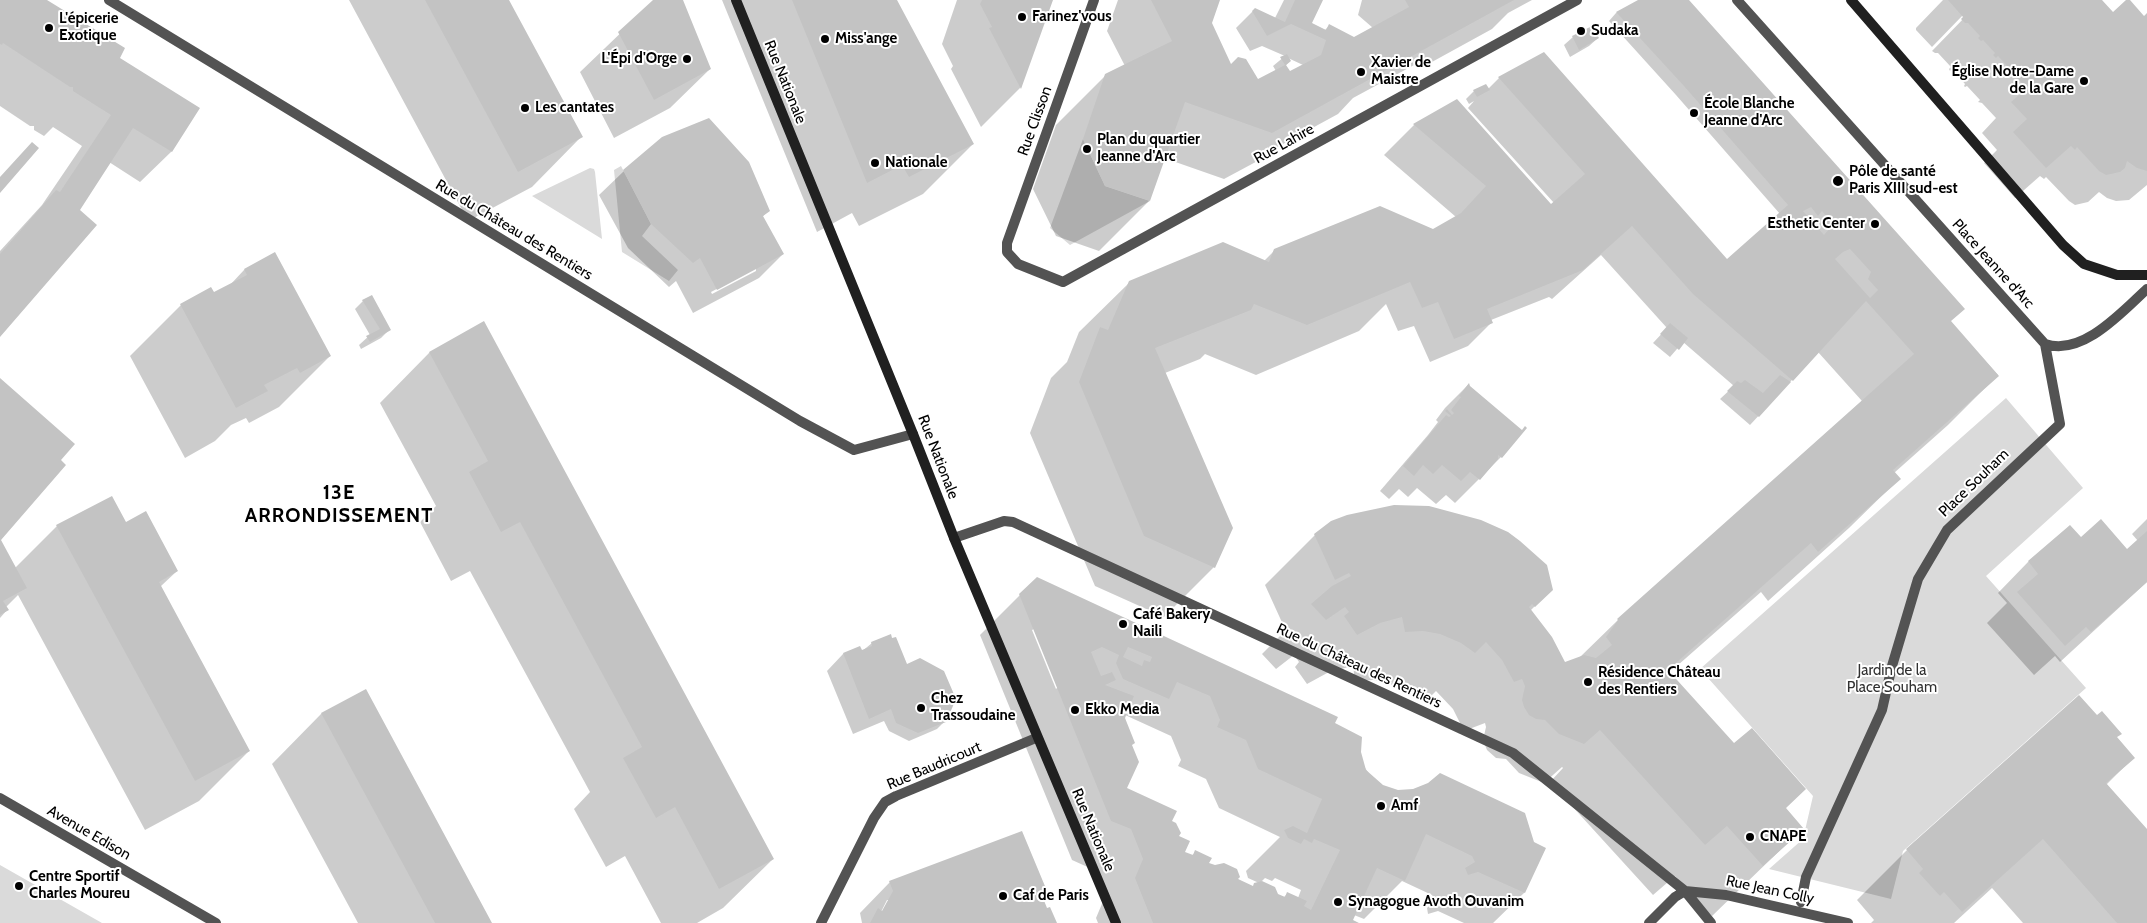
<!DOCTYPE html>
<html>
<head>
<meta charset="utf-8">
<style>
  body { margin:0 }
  canvas { display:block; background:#fff }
</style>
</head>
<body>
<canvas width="2147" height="923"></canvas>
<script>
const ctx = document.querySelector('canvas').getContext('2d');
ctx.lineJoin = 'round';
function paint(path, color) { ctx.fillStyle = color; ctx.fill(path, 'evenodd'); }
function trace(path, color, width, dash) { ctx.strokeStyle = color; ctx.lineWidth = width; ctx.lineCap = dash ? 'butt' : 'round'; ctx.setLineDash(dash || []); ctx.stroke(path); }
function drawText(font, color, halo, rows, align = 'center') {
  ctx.font = font + ' Cabin,sans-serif'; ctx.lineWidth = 4; ctx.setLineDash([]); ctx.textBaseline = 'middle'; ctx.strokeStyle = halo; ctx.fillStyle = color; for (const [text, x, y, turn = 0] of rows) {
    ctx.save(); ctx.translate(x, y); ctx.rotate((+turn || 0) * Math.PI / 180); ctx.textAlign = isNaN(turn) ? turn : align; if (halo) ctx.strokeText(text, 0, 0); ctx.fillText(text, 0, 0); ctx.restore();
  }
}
const green = new Path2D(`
  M1083,139l22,47 45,15 -80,44 -20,-17z
  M621,166l30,58 -9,12 36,34 -9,11 -47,-29 -8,-82z
  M590,168l4,1 1,3 7,67 -70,-43z
  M2006,398l77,90 -97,88 100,112 -183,163 -12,48 -122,-30 34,-30 10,-43 -113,-127z
  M0,865l102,58h-102z`);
const shadow = new Path2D(`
  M0,0h44l71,63 83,45 -27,44 -31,30 -31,-20 -109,173v-84l42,-46 40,-59 -29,-19 -9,9 -10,-6v-4h-4l-30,-20z
  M349,0h159l73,137 -49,50 -64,34z
  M655,0h27l28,69 -40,39 -56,30 -34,-66z
  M722,0h174l77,144 -50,50 -64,32 -7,-13 -35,19z
  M957,0h94l-31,88 -39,39 -30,-58 2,-3 -11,-22z
  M1118,0h101l-8,23 19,43 27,15 19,-10 -3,-5 12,-10 -23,-10 -12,5 -14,-23 19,-19 20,9 9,-18h38l-12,23 15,7 4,-4 25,12 19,-10 -15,-13 4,-15h170l-24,13 -16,16 -71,39 -5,-4 -63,34 -15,16 -66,36 -7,7 -41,22 -60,-21 -15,43 -50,50 -43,-15 -23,-47 23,-64 50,-50 19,-9 -18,-35zM1288,58l15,7 -13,8 -5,-7 5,-5z
  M1640,0h48l262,322 48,53 -50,50 -54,48 5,6 -50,49 -81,73 -7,-9 -92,81 133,156 -90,87 -37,-40 -22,19 -103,-113 13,-14 -1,-1 -18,16 -25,-10 -13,-14 -10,-1 -9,-8 -4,-10 3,-13 -1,-4 -21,8 -11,-22 -17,-18 -11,11 -14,-10 -21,-8 -17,-4 -18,1 -2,-15 -24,6 -22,12 -12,-17 4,-5 -5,-7 -18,14 -14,-15 27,-27 -4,2 -20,-44 50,-50 237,54 -22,22 35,53 14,-6 39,-38 244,-219 -44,-49 -68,73 -30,-26 14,-13 -51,-44 -13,15 -17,-14 14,-15 -66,-73 -49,44 -3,-2 -58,23 1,2 -24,24 -38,16 -16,-36 -16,5 -12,-27 -27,27 -103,44 -51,-21 -5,5 -35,14 49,194 -50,50 -69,-31 -65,-153 21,-55 16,-16 12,-30 51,-50 134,-21 11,-11 158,-20 23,-13 -72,-62 30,-30 43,-24 94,105 3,-3 -86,-95 6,-7 -5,3 -3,-5 8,-8 14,-2 11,-11 45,-25 183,208 53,-47 -104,-119 -67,-74 7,-8z
  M1943,0h158l12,13 31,4 3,-3v171l-18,15 -13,1 -9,-3 -8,-6 -11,10 -13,3 -6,-4 -23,-24 -2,2 -4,-3 -25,22 -31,-35 13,-13 -15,-17 14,-15 -14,-15 -4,-1 2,-2 -13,-14 -2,1 -1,-1 1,-2 -13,-15 -2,2 -1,-2 2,-2 -13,-14h-3l-3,-2 34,-35 -2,-2 -32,33 -16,-17v-2z
  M1591,27l7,11 -9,8 -19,11 -6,-12 9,-8z
  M624,171l144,40 -6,6 21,37 -24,24 -66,35 -17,-32 -7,6 -41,-39 -29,-53zM756,268v3l-44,23 -1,-2z
  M275,254l55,102 -51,51 -30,16 -3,-5 -15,7 -16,16 -30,17 -55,-102 51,-51 33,-11 16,-9 14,-15z
  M363,301l26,29 -8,8 -20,11 -2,-4 11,-10 -15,-26z
  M483,323l290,536 -50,49 -26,15h-36l-36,-67 -19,11 -32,-58 16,-17 -120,-221 -19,10 -31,-59 16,-16 -56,-103 49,-50z
  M0,379l59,81 -59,81 15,27 42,-42 69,-3 51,48 -17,16 89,164 -50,50 -54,29 -127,-235 -12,12 1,3 -7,8z
  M1468,385l54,46 3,-3 -24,29 -46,46 -9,-8 -10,9 -19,-16 -9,9 -9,-8 -10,10 -9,-8 48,-56 10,-13 -2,-2 9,-12z
  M2147,519v63l-87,80 -5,-6 -21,19 -47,-52 20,-20 -9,-10 30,-31 42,-36 11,13 46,11 11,-9 -6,-7z
  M1020,595l313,129 26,28 4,13 9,13 11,8 162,63 -21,44 -31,30h-29l-26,-12 -10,3 -1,-6 8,-8 -3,-5 -30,-14 -38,38 -10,-4 -3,6 5,2h-258l-2,-5 8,-19 -12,-30 -20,-9 -92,-225zM1034,629l24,58 -2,2 -24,-59zM1125,715l46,21 10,24 -3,6 28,13 13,29 61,29 -34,34 2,7 11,5 -7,4 -44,-24 -12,-11 -5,4 -8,-4 -12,-31 -45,-32 4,-44 -6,-27zM1265,878l7,3 3,-3 26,12 -3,8 -11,-4 -4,4 -6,-3 -16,-13z
  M872,643l35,23 38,55 -8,8 -28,12 -20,-10 -5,-10 -31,13 -26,-63 16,-17 17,-6 1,4z
  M365,690l126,233h-133l-86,-159 49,-50z
  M2079,696l54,62 -27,27 41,46v92h-124l-31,-35 -38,35h-83l3,-3 -17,-20 50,-50z
  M890,882l156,9 -6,5 6,13 10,14h-194l-2,-10zM887,900h2l-8,17 -2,-1z`);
const building = new Path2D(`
  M0,0h47l78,48 -5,10 80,50 -28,44 -39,-24 -53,82 17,15 -97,112v-83l56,-64 4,2 51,-77 -38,-24v-4h-3l-67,-44 -1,2 -2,-1z
  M425,0h84l74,137 -65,35z
  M653,0h30l28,69 -57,31 -36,-68z
  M792,0h105l77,144 -65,33 -7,-12 -35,18z
  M982,0h71l-32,89 -32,-61 3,-1 -12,-23z
  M1151,0h69l-8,23 19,41 7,-7 8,2 12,20 27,-14 -5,-8 7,-3 4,7 -5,4 4,6 31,-16 5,-15 -35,-16 -24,12 -15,-25 3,-3 30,14 10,-22h28l-11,23 14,7 3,-6 25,13 55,-30 -4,-7h109l-242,133 -87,-31 -35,99 -45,-15 -22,-47 22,-65 67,-33z
  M1638,0h51l276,309 -14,12 48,55 -106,94 8,9 -40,35 -43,38 -7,-9 -143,127 66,73 18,-15 54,61 -20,19 18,21 -41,37 -36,-40 -22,19 -105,-115 -16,14 -25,-10 -14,-14 -9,-1 -7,-4 -5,-8 -2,-7 3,-14 -3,-7 -8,3 -12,-22 -16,-18 -11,11 -14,-10 -21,-9 -17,-3 -18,1 -3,-15 -22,6 -23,12 -13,-19 5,-4 -4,-5 -19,13 -15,-16 21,-18 19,-10 -2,-3 -14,7 -21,-46 17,-13 16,-6 47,-10 35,1 52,14 27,12 12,9 27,24 6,25 -18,17 -3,-3 -3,3 23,30 13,25 19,-7 12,3 16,-13 -6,-8 12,-17 -1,-1 297,-265 -48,-53 -73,80 -100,-87 -61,-68 -49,44 -96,39 6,14 -39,16 -16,-37 -16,6 -12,-26 -103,43 -53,-21 -3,6 -96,38 78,180 -18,40 -71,-32 -65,-154 21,-55 8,3 21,-49 94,-39 46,20 5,-13 106,-43 53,23 28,-16 25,-27 -73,-62 44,-25 94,105 34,-30 -87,-97 46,-25 183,207 61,-54 -104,-119 -68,-74zM1811,207l7,9 4,-5 4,5 -5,4 9,8 -6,7 -21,-24zM1850,249l21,23 -3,7 10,11 -8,8 -35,-39 8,-7z
  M1948,0h154l11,12 13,-12h4l14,16 3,-3v158l-10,-3 -10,-7 -2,7 -5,4 -14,3 -7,-4 -22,-24 -2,3 -4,-4 -25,22 -33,-36 14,-13 -16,-17 16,-14 -14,-14 -2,1 -3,-4 2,-2 -12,-13 -2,2 -3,-3 2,-2 -12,-13 -2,1 -3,-3 2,-2 -12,-13h-3l-4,-4 2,-2z
  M1592,26l7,12 -20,12 -7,-14z
  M1486,84l4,6 -13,7 -4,-7z
  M709,118l40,44 21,49 -7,5 21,38 -67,36 -17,-32 -7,5 -42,-39 -28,-54 39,-33z
  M32,142l7,6 -39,45v-16z
  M275,252l56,104 -31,17 -3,-5 -33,17 4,6 -32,17 -56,-104 31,-17 3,5 33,-17 -3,-6z
  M372,295l19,35 -21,12 -4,-6 14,-7 -18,-29z
  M484,321l290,538 -55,30 -44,-82 -19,11 -33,-60 19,-11 -122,-225 -19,10 -32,-60 19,-11 -59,-109z
  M1670,323l18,15 -9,12 -19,-16z
  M1780,375l11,7 -32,35 -32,-26 10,-10 4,2 4,-3 18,13z
  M0,378l75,66 -14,16 5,5 -65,75 26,48 -24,13 6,9 -9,5z
  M1469,383l1,3 52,44 3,-4 2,2 -25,30 -4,-3v4l-18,21 -10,-8 -9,9 -19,-16 -9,9 -10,-9 -9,11 -11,-10 43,-51 3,2 2,-1 -6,-5 2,-2 5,6 2,-2 -3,-3 10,-13 -2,-1z
  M112,496l14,26 20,-11 32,60 -19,11 91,169 -55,30 -139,-256z
  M2101,519l26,30 20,-18v51l-56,50 -5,-5 -21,19 -48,-54 21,-18 -10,-13 42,-36 11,12z
  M1037,577l301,140 -3,6 27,14 -1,15 5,18 17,15 15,5 15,-1 15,-6 12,-10 85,40 9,29 12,6 -21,45 -47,-21 -10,3 -3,-7 10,-6 -3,-6 -46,-22 -21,47 -28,-13 -24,52 6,3h-206l-18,-45 8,-19 -12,-30 -20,-8 -92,-227zM1102,647l17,8 -3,8 7,16 46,20 8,-17 33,14 10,24 -3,7 29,13 12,29 64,30 -15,34 -14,-7 -9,4 4,8 13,6 3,-5 8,4 2,-4 26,11 -29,60 -7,-4 3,-5 -20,-9 -2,5 -7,-3 -3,-7 -13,-6 -8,2 -1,3 -15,-7 2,-2 -3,-8 -13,-6 -9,2 -6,-2 3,-5 -17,-8 -2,5 -8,-3 5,-11 -11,-5 2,-3 -5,-10 -4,-2 5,-10 -50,-23 12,-26 -7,-17 3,-2 -10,-25 9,-22 -29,-11 11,-5 -4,-8 -11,4 -10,-24zM1128,647l24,10 -2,5 -6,-2 -2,6 -19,-9z
  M891,634l1,4 4,-1 11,27 13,-6 24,13 12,28 -10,23 -28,11 -22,-10 -5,-14 -22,10 -26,-66 17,-7 2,4 10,-4 -1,-4z
  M366,689l126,234h-57l-114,-210z
  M2079,695l18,20 5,-4 20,23 -5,3 18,21 -29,25 41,46v94h-30l-74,-84 -81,73 -18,-20 -4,4 -21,-23 4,-4 -17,-20z
  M1022,831l25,60 -6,2 6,15 3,-1 7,16h-187l8,-15 4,3 11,-20 -4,-10z`);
const street = new Path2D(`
  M109,0l691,421 54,29 59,-16
  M1094,0l-87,243v9l11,12 45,18 514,-282
  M1737,0l308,344c37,13 77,-32 102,-55
  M954,538l50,-17 9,1 500,231 172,138 26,32
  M0,798l216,125
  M1685,891l41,4 122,28
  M1801,902l5,-25 76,-167 10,-44 26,-87 29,-49 113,-106 -15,-80
  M821,923l53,-105 11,-16 11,-6 140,-58
  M1649,923l26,-26 10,-6`);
const secondary = new Path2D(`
  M736,0l177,434 41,104 162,385
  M1851,0l212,245 21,19 33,11h30`);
const markers = [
  [1022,17,5,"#000"],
  [49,28,5,"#000"],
  [1581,31,5,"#000"],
  [825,39,5,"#000"],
  [687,59,5,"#000"],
  [1361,72,5,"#000"],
  [2084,81,5,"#000"],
  [525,108,5,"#000"],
  [1694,113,5,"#000"],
  [1087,149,5,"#000"],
  [875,163,5,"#000"],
  [1838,181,6,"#000"],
  [1875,224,5,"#000"],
  [1123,624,5,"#000"],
  [1588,682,5,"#000"],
  [921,708,5,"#000"],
  [1075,710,5,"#000"],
  [1381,806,5,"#000"],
  [1750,837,5,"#000"],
  [19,886,5,"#000"],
  [1003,896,5,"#000"],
  [1338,902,5,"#000"]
];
const poiNames = [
  ["Farinez'vous",1032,17],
  ["L'épicerie",59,19],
  ["Exotique",59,36],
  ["Sudaka",1591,31],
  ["Miss'ange",835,39],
  ["L'Épi d'Orge",677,59,"right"],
  ["Xavier de",1371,63],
  ["Maistre",1371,80],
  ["Église Notre-Dame",2074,72,"right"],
  ["de la Gare",2074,89,"right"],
  ["École Blanche",1704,104],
  ["Jeanne d'Arc",1704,121],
  ["Les cantates",535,108],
  ["Plan du quartier",1097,140],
  ["Jeanne d'Arc",1097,157],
  ["Nationale",885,163],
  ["Pôle de santé",1849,172],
  ["Paris XIII sud-est",1849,189],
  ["Esthetic Center",1865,224,"right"],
  ["Café Bakery",1133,615],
  ["Naili",1133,632],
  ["Résidence Château",1598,673],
  ["des Rentiers",1598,690],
  ["Chez",931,699],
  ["Trassoudaine",931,716],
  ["Ekko Media",1085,710],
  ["Amf",1391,806],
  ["CNAPE",1760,837],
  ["Centre Sportif",29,877],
  ["Charles Moureu",29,894],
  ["Caf de Paris",1013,896],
  ["Synagogue Avoth Ouvanim",1348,902]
];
const streetNames = [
  ["Rue Nationale",785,82,68],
  ["Rue Clisson",1035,121,-70],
  ["Rue Lahire",1284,144,-29],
  ["Rue du Château des Rentiers",514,230,31],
  ["Place Jeanne d'Arc",1993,264,48],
  ["Rue Nationale",938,457,69],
  ["Place Souham",1974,483,-44],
  ["Rue du Château des Rentiers",1359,666,25],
  ["Rue Baudricourt",934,766,-23],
  ["Rue Nationale",1093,830,67],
  ["Avenue Edison",89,833,30],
  ["Rue Jean Colly",1770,890,12]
];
const parkNames = [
  ["Jardin de la",1892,671],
  ["Place Souham",1892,688]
];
const districtNames = [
  ["13E",339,493],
  ["ARRONDISSEMENT",339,516]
];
paint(green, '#dadada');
paint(shadow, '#0003');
paint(building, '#c3c3c3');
trace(street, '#535353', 10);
trace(secondary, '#202020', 10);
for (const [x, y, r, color] of markers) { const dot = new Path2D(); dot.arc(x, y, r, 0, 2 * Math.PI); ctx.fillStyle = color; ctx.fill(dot); trace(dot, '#fff', 2); }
drawText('bold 15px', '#000', '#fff', poiNames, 'left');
drawText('15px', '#000', '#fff', streetNames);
drawText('15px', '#313131', '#fff', parkNames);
ctx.letterSpacing = '1px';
drawText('bold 20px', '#000', '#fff', districtNames);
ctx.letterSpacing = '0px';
</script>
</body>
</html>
